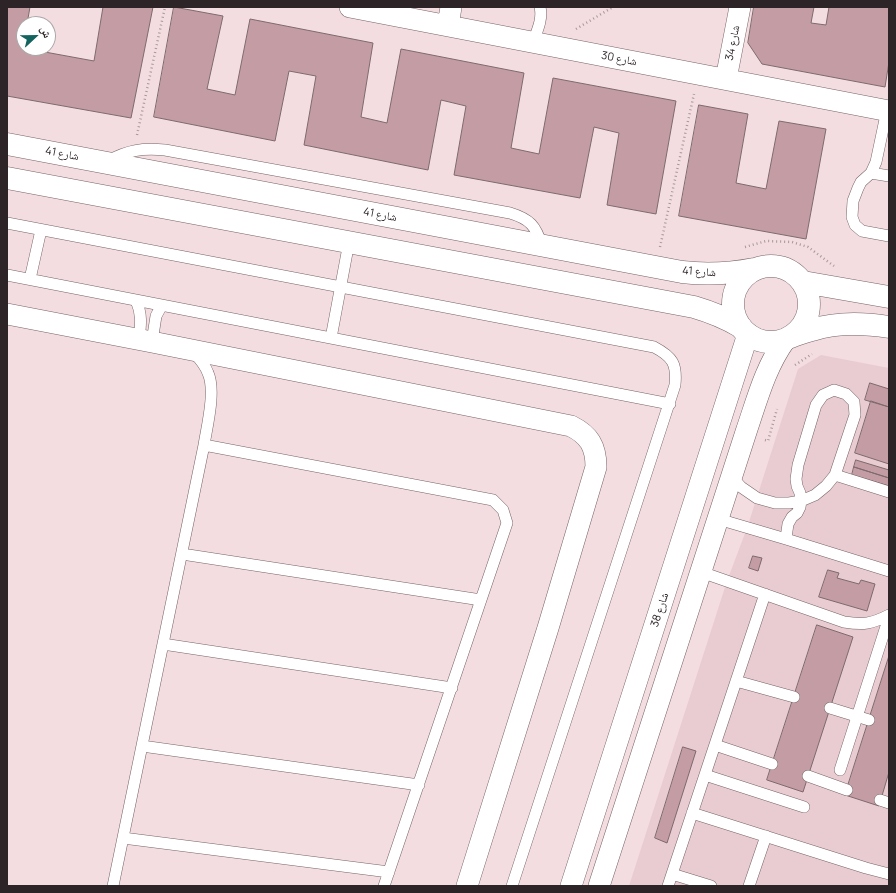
<!DOCTYPE html>
<html>
<head>
<meta charset="utf-8">
<style>
  body { margin:0 }
  #map { position:relative; width:896px; height:893px; overflow:hidden; background:#f3dde1; font-family:Manrope,"Noto Naskh Arabic",sans-serif }
  canvas { display:block }
  .frame { position:absolute; inset:0; border:8px solid #2c2426; pointer-events:none }
  .north { position:absolute; left:16px; top:16px; width:40px; height:40px; box-sizing:border-box; background:#fff; border:1px solid #aba7a8; border-radius:50%; rotate:68deg; font-size:11px; font-weight:700; line-height:16px; text-align:center; color:#2c2426 }
  .north::after { content:''; display:block; margin:auto; width:14px; height:18px; background:#15635f; clip-path:polygon(50% 0,100% 100%,50% 72%,0 100%) }
</style>
</head>
<body>
<div id="map">
<canvas width="896" height="893"></canvas>
<div class="frame"></div>
<div class="north">ش</div>
</div>
<script>
const ctx = document.querySelector('canvas').getContext('2d');
ctx.lineJoin = 'round';
function paint(path, color) { ctx.fillStyle = color; ctx.fill(path, 'evenodd'); }
function trace(path, color, width, dash) { ctx.strokeStyle = color; ctx.lineWidth = width; ctx.lineCap = dash ? 'butt' : 'round'; ctx.setLineDash(dash || []); ctx.stroke(path); }
function drawText(font, color, halo, rows, align = 'center') {
  ctx.font = font + ' Manrope,"Noto Naskh Arabic",sans-serif'; ctx.lineWidth = 3; ctx.setLineDash([]); ctx.textBaseline = 'middle'; ctx.strokeStyle = halo; ctx.fillStyle = color; for (const [text, x, y, turn = 0] of rows) {
    ctx.save(); ctx.translate(x, y); ctx.rotate((+turn || 0) * Math.PI / 180); ctx.textAlign = isNaN(turn) ? turn : align; if (halo) ctx.strokeText(text, 0, 0); ctx.fillText(text, 0, 0); ctx.restore();
  }
}
const built = new Path2D(`
  M821,355l68,13v518h-260l98,-305 20,-53 51,-159z`);
const building = new Path2D(`
  M7,7h23l-3,17h-3v18l-1,6 71,13 9,-54h50l-22,111 -124,-22z
  M174,7l49,9 -16,73 28,6 15,-76 123,24 -12,74 26,6 14,-74 123,24 -13,75 28,6 14,-76 123,23 -20,113 -49,-9 12,-72 -25,-6 -14,71 -126,-23 12,-69 -25,-6 -13,70 -124,-25 12,-69 -27,-5 -14,70 -121,-24z
  M754,7h60l-3,16 15,2 3,-18h60v55l-4,25 -123,-23 -14,-21z
  M699,105l49,9 -12,69 30,6 13,-68 47,8 -20,110 -127,-23z
  M870,383l19,6v18l-24,-7z
  M871,401l18,6v57l-34,-11z
  M856,460l33,10v8l-35,-11z
  M854,467l35,11v8l-37,-11z
  M753,556l9,2 -4,13 -9,-3z
  M828,570l11,3 -2,5 22,6 2,-4 14,4 -8,27 -48,-14z
  M817,625l36,12 -50,155 -36,-12z
  M889,656v116l-10,34 -34,-11z
  M683,747l13,4 -29,92 -12,-5z`);
const path = new Path2D(`
  M576,29l37,-22
  M137,135l28,-128
  M660,247l34,-153
  M745,247l21,-6 26,1 16,5 26,19
  M795,365l17,-11
  M765,440l3,1 9,-32`);
const service = new Path2D(`
  M533,42c4,-11 10,-23 7,-35
  M887,110l-11,52 -5,11 -10,9 -3,6 -5,13 -1,16 3,8 7,6 27,5
  M108,161c20,-11 34,-13 57,-11l345,63c20,6 26,13 32,33
  M871,173l18,3
  M7,223l647,124c19,10 23,17 21,38l-163,501
  M7,275l663,129
  M30,279l11,-49
  M136,300c6,14 5,24 3,39
  M331,338l18,-96
  M152,342l4,-26 6,-11
  M204,445l289,55 10,10 4,13 -123,363
  M835,475l54,17
  M732,477l9,10 16,11 18,5h14l12,-2 14,-6 11,-9 9,-11 20,-60 -1,-13 -8,-8 -12,-4 -11,5 -7,10 -18,60 -2,14 1,7 3,7 1,8 -1,6 -3,6 -5,4 -4,7 -1,7 -1,8
  M718,519l68,20 103,32
  M182,554l299,46
  M701,572l143,50c20,3 27,2 45,-7
  M163,644l289,44
  M736,681l58,16
  M830,708l39,12
  M715,745l57,19
  M142,746l277,39
  M840,770l49,-153
  M705,775l99,32
  M808,776l39,14
  M880,800l9,3
  M692,813l174,55 23,6
  M123,838l266,34
  M672,874l39,12
  M113,886l91,-441c3,-19 12,-54 4,-72 -3,-8 -8,-14 -14,-20
  M668,886l97,-292
  M749,886l17,-50`);
const minor = new Path2D(`
  M350,7l539,104
  M448,26l3,-19
  M726,79l14,-72
  M7,314l145,28 419,84c18,9 25,20 25,41l-48,161 -81,258
  M571,886l177,-552
  M599,886l147,-454c11,-32 19,-64 39,-92`);
const tertiary = new Path2D(`
  M7,144l675,128c26,3 46,2 72,-3
  M7,178l687,129c17,5 32,11 47,20
  M733 304a38 38 0 1 1 76 0a38 38 0 1 1-76 0Z
  M803,282l86,15
  M791,337c7,-3 14,-5 21,-7 25,-8 52,-7 77,-3`);
const streetNames = [
  ["شارع 34",733,43,-79],
  ["شارع 30",619,59,11],
  ["شارع 41",62,154,11],
  ["شارع 41",380,215,11],
  ["شارع 41",699,272,4],
  ["شارع 38",660,610,-72]
];
paint(built, '#e9ccd1');
paint(building, '#c49da4');
trace(building, '#7d6a6e', 1);
trace(service, '#776467', 12);
trace(minor, '#776467', 22);
trace(tertiary, '#776467', 23);
trace(path, '#a8979a', 2.5, [1, 3]);
trace(service, '#fff', 11);
trace(minor, '#fff', 21);
trace(tertiary, '#fff', 22);
drawText('11px', '#2c2426', '#fff', streetNames);
</script>
</body>
</html>
